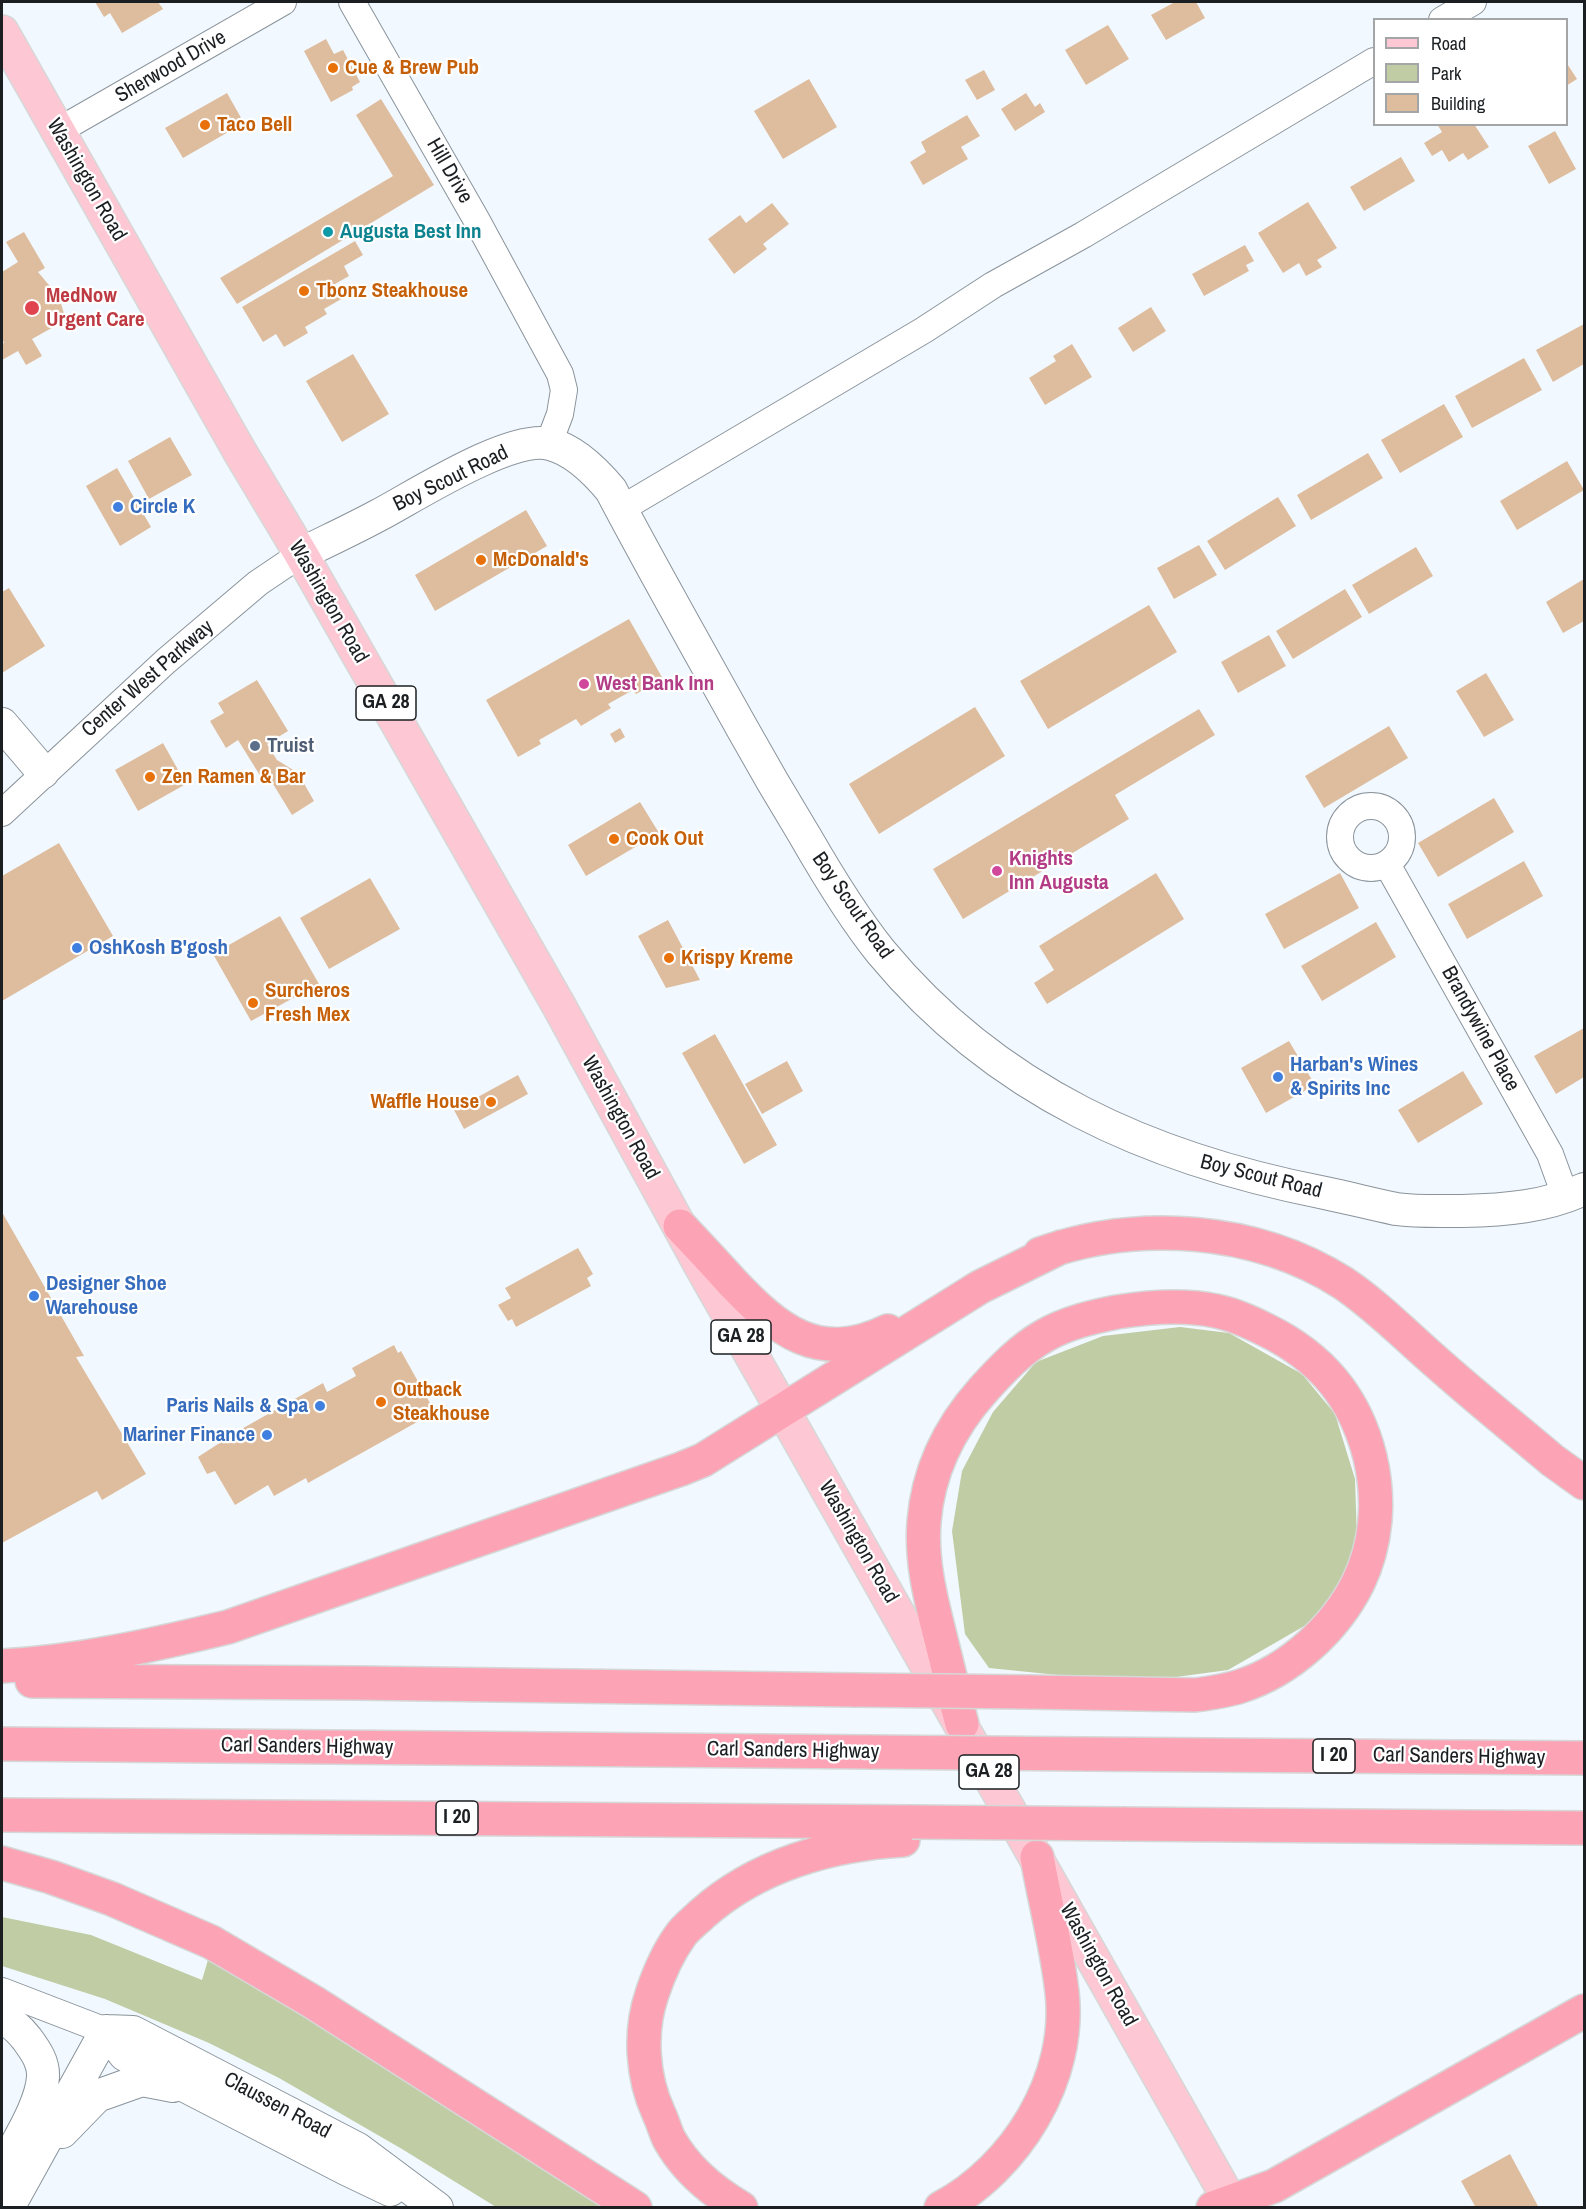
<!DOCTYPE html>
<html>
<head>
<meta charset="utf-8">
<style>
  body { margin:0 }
  #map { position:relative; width:1586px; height:2209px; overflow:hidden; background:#f1f8ff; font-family:"Archivo Narrow",sans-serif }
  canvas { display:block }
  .frame { position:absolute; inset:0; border:3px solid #1b1f22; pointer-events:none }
  .legend { position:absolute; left:1373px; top:18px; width:195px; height:108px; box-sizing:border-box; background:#fff; border:2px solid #a4a5a7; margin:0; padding:8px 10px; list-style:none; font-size:18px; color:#1b1f22 }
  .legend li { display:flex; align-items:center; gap:12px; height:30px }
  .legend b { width:30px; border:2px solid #a4a5a7 }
</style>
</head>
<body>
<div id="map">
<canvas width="1586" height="2209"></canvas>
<div class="frame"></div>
<ul class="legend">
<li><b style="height:8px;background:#fdc8d3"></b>Road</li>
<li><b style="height:16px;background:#bfcca4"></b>Park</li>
<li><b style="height:16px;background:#debd9e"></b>Building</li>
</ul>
</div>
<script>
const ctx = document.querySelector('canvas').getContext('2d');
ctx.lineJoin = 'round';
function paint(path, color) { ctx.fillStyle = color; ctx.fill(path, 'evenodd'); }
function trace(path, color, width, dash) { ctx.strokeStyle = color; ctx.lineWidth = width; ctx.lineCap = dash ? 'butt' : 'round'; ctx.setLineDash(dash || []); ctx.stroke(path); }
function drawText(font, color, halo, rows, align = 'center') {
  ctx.font = font + ' "Archivo Narrow",sans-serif'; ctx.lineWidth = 4.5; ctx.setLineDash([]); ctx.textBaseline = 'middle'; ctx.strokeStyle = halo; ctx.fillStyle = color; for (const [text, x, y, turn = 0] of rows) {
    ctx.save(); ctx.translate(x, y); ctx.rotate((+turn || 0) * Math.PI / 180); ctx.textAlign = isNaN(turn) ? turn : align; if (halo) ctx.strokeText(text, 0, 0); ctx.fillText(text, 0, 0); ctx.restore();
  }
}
const green = new Path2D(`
  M1180,1327l49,6 73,41 33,40 20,65 2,61 -22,54 -29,31 -78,45 -74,10 -96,-5 -69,-7 -24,-34 -13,-103 10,-60 31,-59 43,-50 67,-26z
  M2,1917l89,18 111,45 6,-20 19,4 385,243h-116l-94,-58 -123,-71 -70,-35 -104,-44 -103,-33z`);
const building = new Path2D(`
  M95,2h63l5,7 -41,24 -12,-20 -6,4z
  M1175,2h21l9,16 -39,22 -15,-25z
  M1108,25l21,34 -43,26 -21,-35z
  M326,39l8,15 9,-4 17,32 -8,5 1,3 -22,12 -27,-51z
  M1566,62l11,17 -11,7z
  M984,70l11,20 -18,10 -12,-20z
  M809,79l28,48 -54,32 -29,-48z
  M227,93l17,30 -61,35 -18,-30z
  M1026,93l9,14 5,-4 5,9 -30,19 -14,-22z
  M381,99l53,86 -197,119 -17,-26 173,-102 -37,-61z
  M967,115l13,21 -19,11 7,12 -45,26 -13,-23 16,-10 -5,-10z
  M1437,124h37l15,23 -21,13 -5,-7 -14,9 -7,-12 -10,6 -8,-13 18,-11z
  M1555,131l21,38 -27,15 -21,-38z
  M1401,157l14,24 -51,30 -14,-24z
  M1308,202l29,46 -20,12 5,7 -16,9 -7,-13 -16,10 -25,-40z
  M772,203l17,21 -26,20 4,5 -33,25 -26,-35 32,-24 6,8z
  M24,232l21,36 -7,4 21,25 7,23 -34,19 10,17 -16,9 -8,-14 -16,9v-16l2,-1 -2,-5v-66l16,-10 -12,-20z
  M355,241l8,14 -19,11 5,10 -14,8 8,14 -19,11 3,5 -22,13 3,6 -24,14 -8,-13 -13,8 -21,-35z
  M1245,245l9,16 -8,4 3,6 -45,25 -12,-22z
  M1151,307l15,24 -33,21 -15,-24z
  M1584,324v40l-31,18 -17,-32z
  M1072,344l20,33 -47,28 -16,-27 27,-17 -3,-5z
  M353,354l36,60 -47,28 -36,-61z
  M1524,358l18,32 -70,38 -17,-32z
  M1444,404l19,33 -63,36 -19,-33z
  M170,437l22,38 -43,24 -21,-38z
  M1368,453l15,25 -72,42 -14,-25z
  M1567,461l17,29 -67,40 -17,-29z
  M117,468l34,59 -31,19 -34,-60z
  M1278,497l18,29 -71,44 -18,-29z
  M526,510l21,36 -112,65 -20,-36z
  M1199,545l18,30 -43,24 -17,-31z
  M1416,547l17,29 -64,38 -17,-29z
  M1584,579v42l-21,12 -17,-31z
  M9,588l36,58 -43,27v-81z
  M1345,589l17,28 -69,42 -17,-28z
  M1149,605l28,47 -129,77 -28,-48z
  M629,619l34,60 -27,15 -3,-4 -25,14 3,4 -30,18 -5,-7 -37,21 2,4 -23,13 -32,-57z
  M1269,635l17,31 -48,27 -17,-31z
  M1486,673l28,47 -30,17 -28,-46z
  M257,680l31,51 -21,13 10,16 21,13 16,28 -22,14 -22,-36 -6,3 -26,-42 -12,8 -16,-27 14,-8 -6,-10z
  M975,707l30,49 -126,78 -30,-50z
  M1199,709l16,26 -100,60 14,24 -166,100 -30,-50z
  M1389,726l19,32 -84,50 -19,-32z
  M620,728l5,9 -10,6 -5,-9z
  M163,743l23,41 -48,27 -23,-41z
  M1494,798l20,34 -76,45 -20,-34z
  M640,802l19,31 -73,43 -18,-31z
  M59,843l54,93 -111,65v-125z
  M1524,861l19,35 -76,43 -19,-35z
  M1156,873l28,46 -137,85 -13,-21 20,-13 -15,-24z
  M1340,873l19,35 -75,41 -19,-35z
  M370,878l30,51 -71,40 -29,-51z
  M280,916l39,68 -68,37 -38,-67z
  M668,920l32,60 -34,8 -28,-52z
  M1376,922l20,35 -74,44 -21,-35z
  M1584,1028v49l-28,17 -22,-38z
  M715,1034l62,111 -33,19 -62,-111z
  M1289,1041l26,44 -49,28 -25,-45z
  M787,1061l16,30 -41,23 -17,-30z
  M1463,1071l20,33 -65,39 -20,-33z
  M518,1075l10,19 -64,35 -10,-19z
  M2,1212l82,144 -8,1 70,117 -44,26 -5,-9 -95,52z
  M578,1248l15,26 -6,4 4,8 -75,41 -4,-8 -4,2 -10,-16 13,-7 -6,-10z
  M394,1345l4,8 3,-2 34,61 -127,71 -2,-5 -32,18 -6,-11 -33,20 -20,-34 -8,3 -9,-17 40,-26 85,-48 4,9 29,-16 -4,-8z
  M1510,2154l29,54h-63l-15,-27z`);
const minor = new Path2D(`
  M352,2l124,217 84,155 4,16 -4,24 -11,29
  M1442,20l31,-18
  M58,131l225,-129
  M621,509l303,-179 69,-45 90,-50 291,-174
  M1340 837a31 31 0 1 1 62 0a31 31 0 1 1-62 0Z
  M2,813l164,-152 92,-78 43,-29
  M1387,864l163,290 16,44
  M2,1991l104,40`);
const tertiary = new Path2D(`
  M301,554c26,-13 52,-25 78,-39 36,-19 132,-81 171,-71 24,6 46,28 61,46 42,80 87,159 131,238 20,36 41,72 63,108 23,40 47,80 76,116 116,140 270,207 444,241 24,5 47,11 71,16 22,3 44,2 66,2 42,-1 84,-4 122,-22
  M2,724l41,48
  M2,2018c10,4 18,12 25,21 8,11 17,23 16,38 -2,30 -28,67 -41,95
  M106,2031l27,1 225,117 79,59
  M106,2031l19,24 221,114 44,21
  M62,2132l35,-36 45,-16 31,6
  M8,2208l98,-177`);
const primary = new Path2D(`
  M2,32l238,420 61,102 258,452 141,258 534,944`);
const motorway = new Path2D(`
  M680,1226c17,18 34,36 51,55 46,49 88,84 157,50
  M1040,1254c98,-35 215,-27 303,29 33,22 61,51 91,77 38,34 79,67 118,100l32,23
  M2,1666c76,-4 152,-21 226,-39l453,-158 22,-9 277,-173 81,-40
  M32,1681l325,2 499,7
  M962,1724c-8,-30 -15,-61 -23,-92 -9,-36 -18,-72 -15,-110 4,-51 25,-94 59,-132 18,-20 38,-41 61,-54 22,-13 48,-19 73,-24 32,-5 66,-8 99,-1 17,3 34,11 50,19 55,27 89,67 104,127 10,42 7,87 -12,126 -23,46 -68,87 -117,103 -15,5 -30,7 -46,9l-167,-3
  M2,1744l870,8
  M1084,1754l500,4
  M2,1815l910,7
  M1123,1824l461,4
  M2,1863l49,14 61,22 99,43 102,60 322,206
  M741,2208c-29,-17 -56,-40 -72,-69 -4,-8 -6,-17 -10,-25 -17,-37 -20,-82 -7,-120 7,-21 15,-40 28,-58 5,-8 15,-15 22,-22 55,-49 129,-70 201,-74
  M941,2208c75,-40 131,-130 121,-216 -5,-45 -17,-90 -25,-135
  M1213,2208l61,-22 310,-175`);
const motorwayBridge = new Path2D(`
  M856,1690l172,2
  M872,1752l212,2
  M912,1822l211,2`);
const markers = [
  [333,68,6,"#e8710a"],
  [205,125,6,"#e8710a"],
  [328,232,6,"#0f9aa8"],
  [304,291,6,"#e8710a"],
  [32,308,8,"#e0444e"],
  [118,507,6,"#3f7fe0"],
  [481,560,6,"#e8710a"],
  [584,684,6,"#d1479c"],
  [255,746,6,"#5c6f8a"],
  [150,777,6,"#e8710a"],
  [614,839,6,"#e8710a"],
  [997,871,6,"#d1479c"],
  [77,948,6,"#3f7fe0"],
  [669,958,6,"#e8710a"],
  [253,1003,6,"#e8710a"],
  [1278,1077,6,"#3f7fe0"],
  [491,1102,6,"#e8710a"],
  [34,1296,6,"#3f7fe0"],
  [381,1402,6,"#e8710a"],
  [320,1406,6,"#3f7fe0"],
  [267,1435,6,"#3f7fe0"]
];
const shields = [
  [386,703,60],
  [741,1337,60],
  [1334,1756,42],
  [989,1772,60],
  [457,1818,42]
];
const shieldNames = [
  ["GA 28",386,703],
  ["GA 28",741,1337],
  ["I 20",1334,1756],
  ["GA 28",989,1772],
  ["I 20",457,1818]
];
const streetNames = [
  ["Sherwood Drive",171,67,-30],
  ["Hill Drive",449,171,60],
  ["Washington Road",86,180,60],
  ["Boy Scout Road",451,479,-26],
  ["Washington Road",328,602,60],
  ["Center West Parkway",148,679,-41],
  ["Boy Scout Road",852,906,55],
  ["Brandywine Place",1480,1029,61],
  ["Washington Road",620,1118,61],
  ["Boy Scout Road",1261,1177,14],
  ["Washington Road",858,1542,60],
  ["Carl Sanders Highway",307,1747,1],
  ["Carl Sanders Highway",793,1751,1],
  ["Carl Sanders Highway",1459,1757,1],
  ["Washington Road",1098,1965,61],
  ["Claussen Road",277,2106,28]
];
const foodNames = [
  ["Cue & Brew Pub",345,68],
  ["Taco Bell",217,125],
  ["Tbonz Steakhouse",316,291],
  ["McDonald's",493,560],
  ["Zen Ramen & Bar",162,777],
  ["Cook Out",626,839],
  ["Krispy Kreme",681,958],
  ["Surcheros",265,991],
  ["Fresh Mex",265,1015],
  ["Waffle House",479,1102,"right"],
  ["Outback",393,1390],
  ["Steakhouse",393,1414]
];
const cultureNames = [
  ["Augusta Best Inn",340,232]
];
const healthNames = [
  ["MedNow",46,296],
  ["Urgent Care",46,320]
];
const shopNames = [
  ["Circle K",130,507],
  ["OshKosh B'gosh",89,948],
  ["Harban's Wines",1290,1065],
  ["& Spirits Inc",1290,1089],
  ["Designer Shoe",46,1284],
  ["Warehouse",46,1308],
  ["Paris Nails & Spa",308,1406,"right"],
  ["Mariner Finance",255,1435,"right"]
];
const hotelNames = [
  ["West Bank Inn",596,684],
  ["Knights",1009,859],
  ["Inn Augusta",1009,883]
];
const serviceNames = [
  ["Truist",267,746]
];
paint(green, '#bfcca4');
paint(building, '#debd9e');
trace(minor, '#8b949b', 28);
trace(tertiary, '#8b949b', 34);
trace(primary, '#d6d7d7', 36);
trace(motorway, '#d6d7d7', 36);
trace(minor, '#fff', 26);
trace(tertiary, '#fff', 32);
trace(primary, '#fdc8d3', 33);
trace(motorway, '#fca4b6', 33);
trace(motorwayBridge, '#d6d7d7', 36, []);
trace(motorwayBridge, '#fca4b6', 33);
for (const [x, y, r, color] of markers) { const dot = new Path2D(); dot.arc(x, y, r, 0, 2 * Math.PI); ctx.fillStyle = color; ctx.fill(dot); trace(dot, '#fff', 2); }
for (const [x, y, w] of shields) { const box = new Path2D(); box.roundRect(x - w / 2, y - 17, w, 34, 4.5); ctx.fillStyle = '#fff'; ctx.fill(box); trace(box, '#1b1f22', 1.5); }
drawText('bold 20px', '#1b1f22', null, shieldNames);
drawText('21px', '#1b1f22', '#fff', streetNames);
drawText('bold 21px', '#c56008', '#fff', foodNames, 'left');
drawText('bold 21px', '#0d838f', '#fff', cultureNames, 'left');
drawText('bold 21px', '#be3a42', '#fff', healthNames, 'left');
drawText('bold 21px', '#366cbe', '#fff', shopNames, 'left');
drawText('bold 21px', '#b23c85', '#fff', hotelNames, 'left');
drawText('bold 21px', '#4e5e75', '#fff', serviceNames, 'left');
</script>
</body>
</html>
